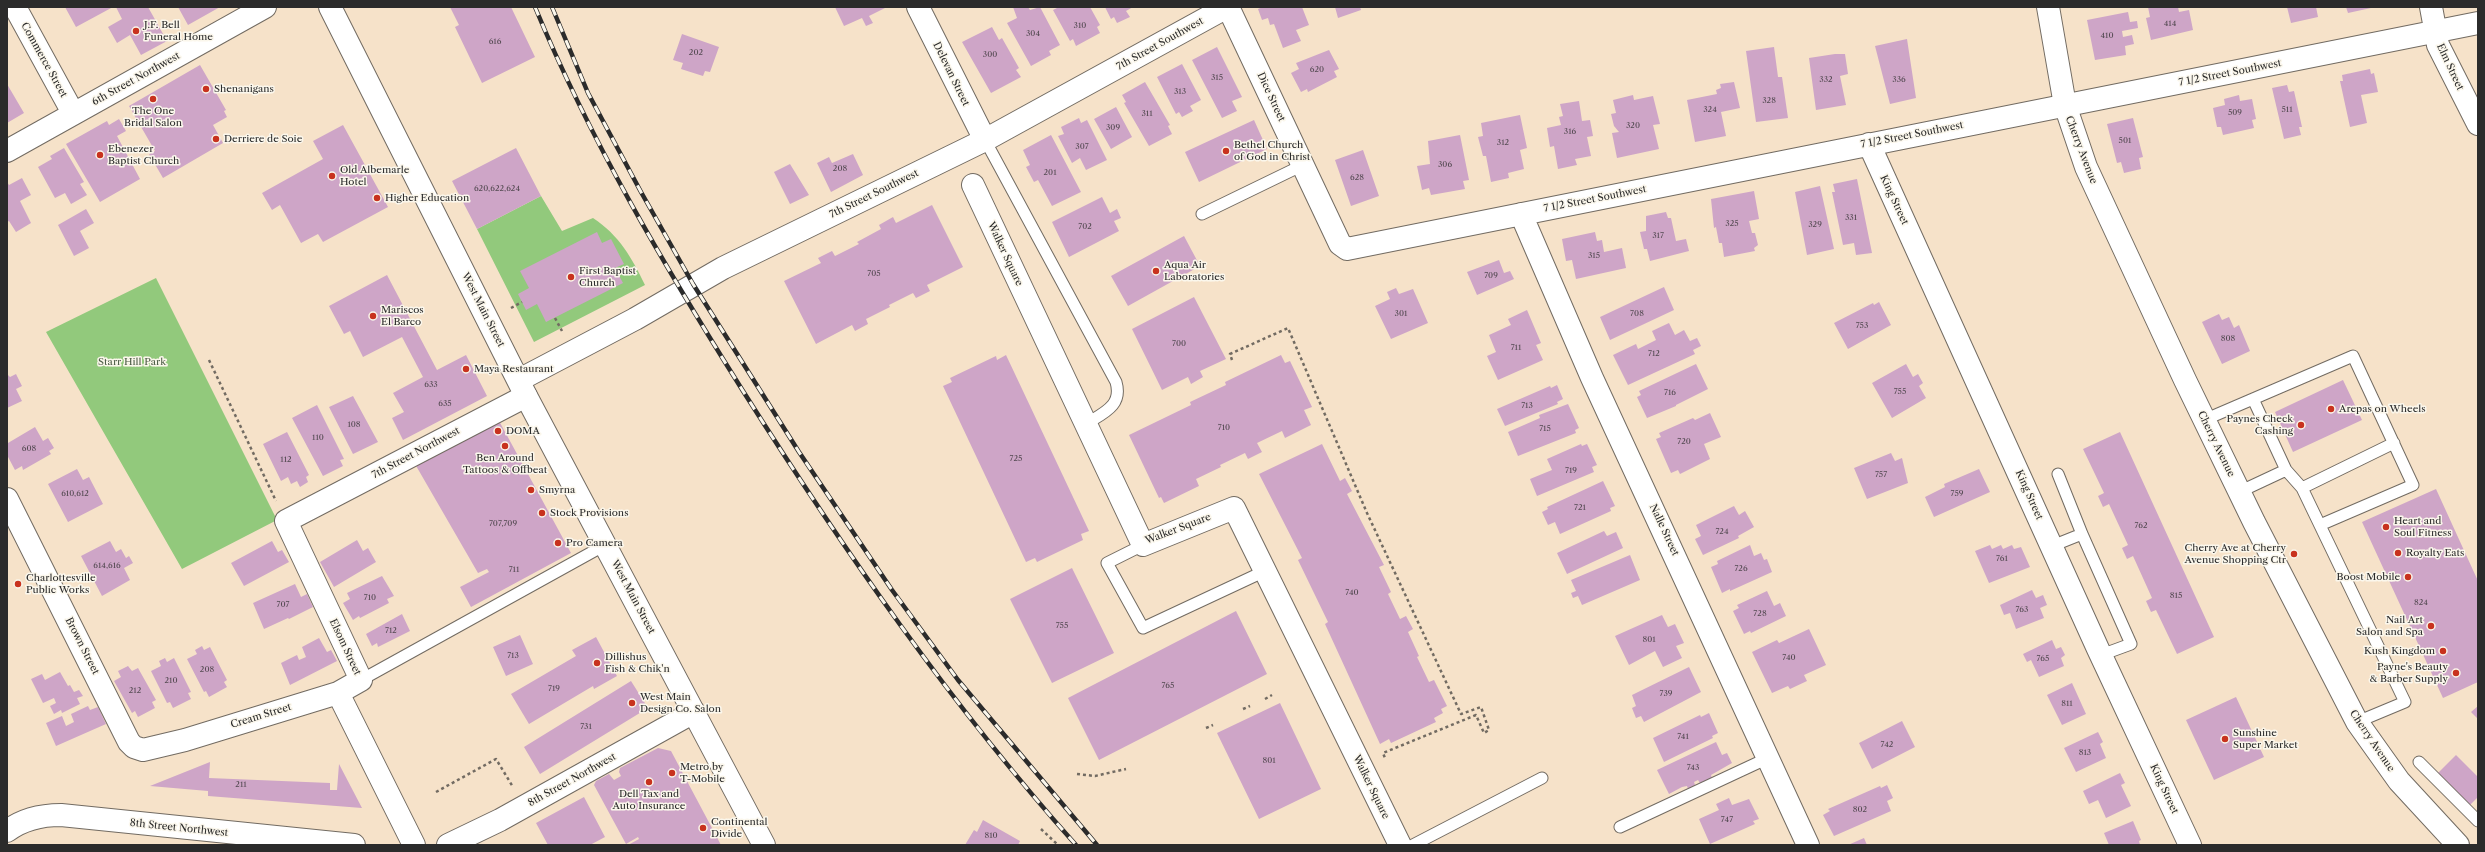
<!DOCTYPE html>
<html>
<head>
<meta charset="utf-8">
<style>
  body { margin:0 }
  #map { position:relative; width:2485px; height:852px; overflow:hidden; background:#f6e2c9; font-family:"Libre Caslon Text",serif }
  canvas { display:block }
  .frame { position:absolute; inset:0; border:8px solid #2b2b2b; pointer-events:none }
</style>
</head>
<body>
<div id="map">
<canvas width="2485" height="852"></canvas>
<div class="frame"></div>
</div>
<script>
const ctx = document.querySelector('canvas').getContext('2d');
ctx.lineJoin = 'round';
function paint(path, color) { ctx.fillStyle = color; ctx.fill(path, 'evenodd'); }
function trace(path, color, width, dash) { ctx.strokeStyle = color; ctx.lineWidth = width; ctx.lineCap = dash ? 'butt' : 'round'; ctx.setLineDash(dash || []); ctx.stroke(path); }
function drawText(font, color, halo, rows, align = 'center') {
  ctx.font = font + ' "Libre Caslon Text",serif'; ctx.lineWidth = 3; ctx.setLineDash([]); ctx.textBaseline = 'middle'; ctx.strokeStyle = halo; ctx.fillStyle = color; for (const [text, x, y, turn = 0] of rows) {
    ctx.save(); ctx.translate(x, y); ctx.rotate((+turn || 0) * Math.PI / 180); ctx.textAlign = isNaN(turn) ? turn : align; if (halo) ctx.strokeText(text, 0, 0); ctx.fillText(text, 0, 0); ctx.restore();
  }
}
const green = new Path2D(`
  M541,196l21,35 31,-13c26,17 39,40 52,67l-111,57 -57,-113z
  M156,278l121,242 -95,49 -136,-237z`);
const building = new Path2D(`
  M65,7h48l-37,20z
  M116,7h32l19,34 -26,14 -11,-20 -13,8 -9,-16 14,-8z
  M178,7h42l-32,18z
  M450,7h61l24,50 -53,26 -27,-56 4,-2z
  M835,7h52l-18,9 4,7 -7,3 -4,-8 -18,8z
  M1013,7h15l2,3 10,-3 20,38 -11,6 2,4 -20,11 -24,-43 10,-5z
  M1059,7h31l10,18 -3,2 3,6 -24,13 -3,-7 -3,2 -17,-31z
  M1105,7h28l-7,4 4,6 -13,6 -3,-6 -3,2z
  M1263,7h39l7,18 -13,5 5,11 -18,7 -9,-24 -4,1 -2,-7 -6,2 -4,-11z
  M1335,7h25l1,3 -23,8z
  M2148,7h30l1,5 10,-2 4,20 -42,10 -5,-22 4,-1z
  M2287,7h29l2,10 -27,6z
  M2346,7h25v1l-23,5z
  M2128,12l2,10 7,-1 1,7 -16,3 1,6 9,-2 2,9 -9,2 1,9 -31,5 -8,-40z
  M992,27l7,13 3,-2 17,30 -3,2 5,7 -30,16 -29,-51z
  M682,34l37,13 -9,25 -5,-1 -2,5 -22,-7 2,-6 -10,-3z
  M1907,39l9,59 -26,6 -15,-58z
  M1217,47l25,50 -10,4 5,10 -15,7 -30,-58z
  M1774,47l4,30h4l6,41 -32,4 -10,-71z
  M1329,50l10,19 -5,2 3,6 -29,15 -1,-3 -6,3 -10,-19 8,-4 -3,-6z
  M1835,54h10l3,20 -8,2 6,29 -30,5 -7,-52z
  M1182,64l19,36 -11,6 3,5 -11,6 -3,-5 -3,2 -19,-37z
  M200,65l26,45 -2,1 3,6 -14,8 10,18 -60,35 -14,-24 6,-3 -26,-45z
  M2370,69l1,5 3,-1 4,19 -17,3 6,28 -17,4 -10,-46h3l-1,-6z
  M1145,82l25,43 -2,1 4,8 -23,12 -25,-43 2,-1 -4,-7z
  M1734,82l6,26 -19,4 5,24 -31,6 -8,-42 30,-6 -1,-4 5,-2 -1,-4z
  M7,84l17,29 -17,10z
  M2287,85l2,7 5,-1 8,36h-3l2,8 -17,4 -12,-51z
  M1633,95l1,5 19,-4 7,28 -7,1 6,24 -42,9 -5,-25 7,-1 -5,-6 -3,-12 5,-1 -3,-13z
  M2239,95l1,6 12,-2 4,20 -4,1 2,8 -31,7 -2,-8h-4l-4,-19 12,-3 -1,-6z
  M1579,101l3,20 8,-1 3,16 -6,1 4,19 -16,3 2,6 -19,4 -4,-23 -4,1 -3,-19 14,-3 -2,-8 4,-1 -3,-12z
  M1116,107l16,30 -21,12 -17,-30z
  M1520,115l7,33 -7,2 4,19 -16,4 1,5 -18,4 -5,-26h-3l-5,-19 5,-1 -2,-13z
  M1079,118l2,5 6,-3 20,40 -21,10 -6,-12 -8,5 -14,-27 6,-2 -3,-7z
  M2133,118l10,39 -4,1 2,11 -17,4 -3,-11 -4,1 -10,-39z
  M119,119l7,12 -9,5 23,43 -40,23 -34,-58 41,-23 2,4z
  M1254,120l13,29 -68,33 -14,-30z
  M343,125l45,82 -65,35 -5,-8 -17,9 -21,-38 -8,5 -10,-17 61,-34 -10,-18z
  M1051,135l30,57 -29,14 -14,-26 -4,2 -8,-15 4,-2 -7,-15z
  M1460,135l9,45 -6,1 2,8 -34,6 -2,-7 -7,2 -5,-24 13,-2 -2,-23z
  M64,148l20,34 -4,2 7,11 -16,9 -6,-11 -10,5 -17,-31 14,-8 -2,-3z
  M516,148l25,48 -64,33 -25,-48z
  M1363,150l16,46 -28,10 -16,-46z
  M853,154l10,21 -32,17 -14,-29 12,-6 3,6z
  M790,164l19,31 -19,9 -16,-32z
  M22,178l9,17 -11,6 11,22 -15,9 -7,-11 -2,1v-40l2,3z
  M1857,179l15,74 -16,2 -2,-12 -11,2 -11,-53h3l-2,-8z
  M1820,186l14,63 -27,6 -12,-63z
  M1754,191l5,28 -10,2 3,12h3l3,12 -4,3 1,3 -31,6 -2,-14h-3l-3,-16 -2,1 -3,-29z
  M1102,197l8,16 7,-4 4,9 -7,3 5,10 -50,26 -17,-35z
  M932,205l31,62 -36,18 3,6 -14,7 -3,-5 -24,12 1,2 -24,12 2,5 -13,7 -3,-6 -36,19 -32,-63 37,-18 -3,-5 14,-7 3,5 24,-12 -2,-2 24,-13 -2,-4 14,-8 3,6z
  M86,209l8,14 -14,8 9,17 -15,8 -16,-31z
  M1666,212l2,6h3l5,23 10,-2 3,12 -39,10 -3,-12h-3l-4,-17 6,-1v-15z
  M597,232l5,11 9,-4 13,25 -9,4 8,15 -77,39 -9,-18 -11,6 -8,-16 11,-6 -9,-17z
  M1595,232l2,9 5,-1 2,12 18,-4 4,20 -50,11 -4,-19 -6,1 -4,-22z
  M1184,236l16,30 -72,40 -17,-30z
  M1499,260l5,13 6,-2 4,8 -37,16 -10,-23z
  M387,275l50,95 29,-15 21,41 -84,44 -11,-22 12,-6 -11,-19 30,-16 -21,-40 -39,20 -13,-26 -6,3 -15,-28z
  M1664,287l10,23 -64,30 -10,-23z
  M1396,288l3,6 14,-5 15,34 -37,16 -16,-33 15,-7 -3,-7z
  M1194,297l32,62 -26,12 3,6 -12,7 -3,-7 -26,13 -30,-61z
  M1879,302l12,23 -43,24 -14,-26 39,-20 1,2z
  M1527,310l14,33 -5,2 7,15 -45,20 -11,-24 9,-4 -7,-17 22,-10 -3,-6z
  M2219,314l3,6 7,-3 5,11 5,-3 11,26 -28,13 -20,-42z
  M1669,323l6,12 9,-5 6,11 7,-3 4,8 -8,4 2,4 -67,31 -15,-30 23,-11 2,5 18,-9 -4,-9z
  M1006,355l83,176 -8,3 2,6 -46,22 -2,-4 -9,4 -83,-176 9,-4 -2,-4 46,-22 1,4z
  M1281,355l4,8 5,-2 22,46 -8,3 7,15 -26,13 -3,-7 -25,12 5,9 -14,7 -3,-6 -25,12 1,2 -25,12 3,7 -35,17 -3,-6 -2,1 -30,-63 62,-30 -1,-3 36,-17 -1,-3z
  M1696,364l12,25 -32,16v1l-29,12 -10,-21 4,-2 -2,-4z
  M1906,364l7,13 5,-3 5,9 -4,3 7,12 -34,20 -20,-35z
  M7,374l3,3 6,-3 6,12 -6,3 6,12 -15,7z
  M2343,380l19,40 -69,32 -18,-40z
  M1557,385l6,14 -6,3 1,2 -53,22 -8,-17 53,-23 1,2z
  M353,396l25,46 -25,12 -24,-47z
  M1568,404l11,24 -4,2 1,3 -58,23 -10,-24 32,-14 -1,-3z
  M317,405l27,54 -4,1 3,6 -20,10 -31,-58z
  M1710,413l11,24 -17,7 6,15 -30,15 -2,-4 -7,3 -15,-34 5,-2 -2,-4 34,-15 2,2z
  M498,419l73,134 -100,54 -11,-20 29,-15 -2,-3 -9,4 -63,-109z
  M35,427l8,14 5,-3 6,10 -5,3 2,3 -28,16 -1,-4 -7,4 -8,-15 1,-12z
  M287,432l22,43 -3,2 2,5 -8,5 -3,-6 -6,3 -3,-7 -7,4 -18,-37z
  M2120,432l94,205 -37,17 -21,-44 -5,2 -5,-11 6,-3 -19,-42 -6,3 -5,-11 6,-3 -19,-41 -6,3 -5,-11 6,-3 -21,-44z
  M1322,444l18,37 5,-3 7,13 -5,3 37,71 -5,2 12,25 -3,2 12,25 6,-3 7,13 -5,3 11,24 -2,1 12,25 5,-2 13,26 -6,3 2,4 -9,5 2,4 -45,21 -2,-4 -9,5 -55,-120 3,-2 -30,-62 4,-2 -43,-84z
  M1581,444l1,2 5,-2 10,21 -5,2 2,5 -57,24 -7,-17 22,-9 -5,-11z
  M1891,453l4,8 7,-3 6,25 -41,16 -13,-31z
  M77,469l6,11 6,-3 14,27 -35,18 -20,-38z
  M1979,469l11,23 -56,25 -9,-20 20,-10 -1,-3z
  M1603,481l12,25 -5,2 1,3 -51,23 -5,-12 -7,3 -6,-13 6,-3 -1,-2z
  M2436,489l42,92v101l-35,16 -81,-176z
  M1734,506l5,9 6,-4 9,16 -16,9 1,2 -36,17 -8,-16 6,-3 -5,-11z
  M1604,531l3,5 9,-4 7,16 -56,26 -10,-21z
  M357,540l6,11 5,-3 8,14 -42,25 -14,-25z
  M110,541l6,11 5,-3 5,9 3,-2 4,7 -9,5 6,12 -28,16 -21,-40z
  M272,541l6,11 4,-2 7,12 -45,24 -13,-23z
  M1750,545l4,11 7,-3 3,7 3,-1 5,13 -42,19v-2l-8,4 -11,-26 7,-3 -1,-3z
  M1990,545l2,4 9,-4 2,4 9,-4 2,4 7,-2 9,20 -41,16 -14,-32z
  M1630,555l10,25 -58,25 -4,-9 -5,2 -2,-5 5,-2 -5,-11z
  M1072,568l42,85 -62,30 -42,-84z
  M382,576l12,20 -7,3 2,4 -29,15 -1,-2 -6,4 -10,-17 7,-4 -3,-6z
  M295,584l6,13 6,-3 6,13 -24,12 -1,-1 -24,11 -11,-26z
  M2032,590l4,8 7,-3 4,10 -7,3 4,10 -28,11 -6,-16 -6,2 -4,-10z
  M1767,591l7,15 6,-3 6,13 -35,17 -1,-2 -6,3 -11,-23 6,-3 -2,-3z
  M1236,611l31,63 -168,86 -31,-62z
  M402,614l8,17 -32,16 -1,-4 -5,3 -6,-12z
  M1662,615l6,12 7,-3 9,19 -8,3 6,12 -19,9 -8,-16 -26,14 -14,-29z
  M1809,629l17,36 -22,10 3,6 -17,8 -2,-3 -16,7 -20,-41 25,-12 2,3z
  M520,635l13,29 -27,12 -13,-29z
  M596,637l21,39 -23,13 -1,-3 -64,38 -18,-30 65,-38 -4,-6z
  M319,638l8,14 4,-2 6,11 -47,24 -9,-22 16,-8 2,5 7,-3 -4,-10z
  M2052,640l4,9 5,-2 4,8 -4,3 3,8 -25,11 -8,-17 -4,2 -4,-8z
  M202,646l2,4 6,-3 17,33 -3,2 3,5 -18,10 -3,-6 -2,1 -17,-33 10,-5 -2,-4z
  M165,658l2,4 7,-4 17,34 -3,1 3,6 -18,9 -3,-6 -3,1 -16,-32 10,-5 -2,-5z
  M128,666l4,5 6,-3 18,32 -4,2 3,6 -17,9 -3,-6 -3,2 -18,-32 7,-4 -3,-6z
  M1689,667l12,25 -57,30 -3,-6 -5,2 -4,-10 4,-2 -4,-11z
  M60,672l8,14 2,-1 4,7 5,-2 4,6 -6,2 3,6 -18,9 -1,-3 -7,4 -4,-8 6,-3 -2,-5 -11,5 -12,-24 11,-5 3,6z
  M631,681l17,27 -108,66 -16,-27z
  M2072,683l14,31 -24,11 -15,-30z
  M2236,697l28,60 -50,23 -28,-60z
  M1280,703l41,86 -62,30 -42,-86z
  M88,706l2,4 8,-3 8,17 -50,22 -10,-23 16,-7 4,10 8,-4 -3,-8z
  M2478,706v13l-7,-7z
  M1709,713l9,20 -6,3 1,2 -49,24 -11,-24 47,-23 1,2z
  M1902,721l13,26 -43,22 -13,-26z
  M2098,732l5,10 -3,2 6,14 -30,14 -12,-24z
  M1716,742l6,13 5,-2 5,10 -21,12 1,3 -12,5 -2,-3 -4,2 1,3 -7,4 -1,-3 -5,1 -13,7 -12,-24z
  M658,748l13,3 50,94h-93l11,-6 -1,-2 -12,7 -32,-59 2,-4 13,-7 5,6 7,-4 -2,-4 1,-4z
  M2456,755l22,22v20l-8,8 -32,-32z
  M210,762l-1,16 121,5v7h7l2,-26 23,44 -154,-12v-5l-58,-5z
  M2120,773l5,10 -4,2 10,21 -25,12 -8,-18 -9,4 -6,-13z
  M1887,785l6,13 -6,3 4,10 -57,25 -11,-21 7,-4 -2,-2 52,-23 1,2z
  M584,797l21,40 -15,8h-42l-12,-22z
  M1729,798l3,7 17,-6 10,20 -6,2 2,3 -45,20 -11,-25 20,-9 -3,-6z
  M983,820l37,21 -2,4h-53l9,-15 3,2z
  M2133,821l8,19 -2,1 1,4h-31l-5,-12z
  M1864,838l3,7h-19z`);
const path = new Path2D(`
  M511,308l11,-6
  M555,318l7,13
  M209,360l67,141
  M1232,360l-2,-6 58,-26 79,185 94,201 20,-7 8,23 -5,3 -8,-18 -93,38 2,5
  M1265,699l7,-4
  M1243,709l7,-3
  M1206,728l7,-3
  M1077,774l18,2 31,-7
  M436,792l60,-33 17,28
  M1041,829l17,16`);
const lane = new Path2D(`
  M985,140l131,242c7,24 -13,31 -30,42
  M1202,214l101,-49
  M2204,420l149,-64 60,129 -93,40
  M2286,470l16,18
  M2058,474l24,60 49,110 -30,11
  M2239,492l47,-22 -33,-71
  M1143,545l-36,18 36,65 122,-57
  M2052,546l30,-12
  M361,680l244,-135
  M2357,722l48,-20 -103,-214 92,-45
  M2419,762l59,59
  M1620,827l148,-69
  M1413,845l129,-67`);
const street = new Path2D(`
  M15,7l58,106
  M918,7l67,133
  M1228,7l112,237 7,5 1131,-226
  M2431,7l7,38 40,79
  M1869,144l229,505 92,196
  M7,151l258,-144
  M973,185l170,360 91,-37 166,337
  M1521,214l71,164 216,467
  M519,380l116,-61 88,-51 262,-128 242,-133
  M7,499l122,243 5,5 9,3 42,-10 153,-47 23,-13 -75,-159 240,-125
  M338,693l76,152
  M7,831c16,-12 34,-16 54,-16l293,30
  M448,845l52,-25 194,-108`);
const secondary = new Path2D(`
  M2048,7l17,98 21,62 99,213 69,142 103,200 42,59 59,64`);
const primary = new Path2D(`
  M330,7l196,389 238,449`);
const rail = new Path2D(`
  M535,7c56,135 130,260 208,384 100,158 208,314 333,454
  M552,7l36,86 53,99 52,92 106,168 93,138 66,90 139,165`);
const markers = [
  [136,31,4,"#c8321e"],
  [206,89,4,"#c8321e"],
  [153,99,4,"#c8321e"],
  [216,139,4,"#c8321e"],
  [1226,151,4,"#c8321e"],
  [100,155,4,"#c8321e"],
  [332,176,4,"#c8321e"],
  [377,198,4,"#c8321e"],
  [1156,271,4,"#c8321e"],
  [571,277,4,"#c8321e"],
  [373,316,4,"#c8321e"],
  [466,369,4,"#c8321e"],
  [2331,409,4,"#c8321e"],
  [2301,425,4,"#c8321e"],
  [498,431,4,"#c8321e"],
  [505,446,4,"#c8321e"],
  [531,490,4,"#c8321e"],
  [542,513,4,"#c8321e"],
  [2386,527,4,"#c8321e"],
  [558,543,4,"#c8321e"],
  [2398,553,4,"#c8321e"],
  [2294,554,4,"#c8321e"],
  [2408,577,4,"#c8321e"],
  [18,584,4,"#c8321e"],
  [2431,626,4,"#c8321e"],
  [2443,651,4,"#c8321e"],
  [597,663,4,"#c8321e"],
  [2456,673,4,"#c8321e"],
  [632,703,4,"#c8321e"],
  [2225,739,4,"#c8321e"],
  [672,773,4,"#c8321e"],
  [649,782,4,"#c8321e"],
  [703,828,4,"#c8321e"]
];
const numberNames = [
  ["414",2170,24],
  ["310",1080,26],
  ["304",1033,34],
  ["410",2107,36],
  ["616",495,42],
  ["202",696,53],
  ["300",990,55],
  ["620",1317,70],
  ["315",1217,78],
  ["332",1826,80],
  ["336",1899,80],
  ["313",1180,92],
  ["328",1769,101],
  ["324",1710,110],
  ["511",2287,110],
  ["509",2235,113],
  ["311",1147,114],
  ["320",1633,126],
  ["309",1113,128],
  ["316",1570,132],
  ["501",2125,141],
  ["312",1503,143],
  ["307",1082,147],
  ["306",1445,165],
  ["208",840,169],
  ["201",1050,173],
  ["628",1357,178],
  ["620,622,624",497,189],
  ["331",1851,218],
  ["325",1732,224],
  ["329",1815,225],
  ["702",1085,227],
  ["317",1658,236],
  ["315",1594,256],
  ["705",874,274],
  ["709",1491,276],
  ["301",1401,314],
  ["708",1637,314],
  ["753",1862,326],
  ["808",2228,339],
  ["700",1179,344],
  ["711",1516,348],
  ["712",1654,354],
  ["633",431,385],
  ["755",1900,392],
  ["716",1670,393],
  ["635",445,404],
  ["713",1527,406],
  ["108",354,425],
  ["710",1224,428],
  ["715",1545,429],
  ["110",318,438],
  ["720",1684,442],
  ["608",29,449],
  ["725",1016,459],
  ["112",286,460],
  ["719",1571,471],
  ["757",1881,475],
  ["610,612",75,494],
  ["759",1957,494],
  ["721",1580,508],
  ["707,709",503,524],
  ["762",2141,526],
  ["724",1722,532],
  ["761",2002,559],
  ["614,616",107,566],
  ["726",1741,569],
  ["711",514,570],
  ["740",1352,593],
  ["815",2176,596],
  ["710",370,598],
  ["824",2421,603],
  ["707",283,605],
  ["763",2022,610],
  ["728",1760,614],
  ["755",1062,626],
  ["712",391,631],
  ["801",1649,640],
  ["713",513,656],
  ["740",1789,658],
  ["765",2043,659],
  ["208",207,670],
  ["210",171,681],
  ["765",1168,686],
  ["719",554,689],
  ["212",135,691],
  ["739",1666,694],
  ["811",2067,704],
  ["731",586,727],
  ["741",1683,737],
  ["742",1887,745],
  ["813",2085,753],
  ["801",1269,761],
  ["743",1693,768],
  ["211",241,785],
  ["802",1860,810],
  ["747",1727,820],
  ["810",991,836]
];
const poiNames = [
  ["J.F. Bell",144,25],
  ["Funeral Home",144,37],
  ["Shenanigans",214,89],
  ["The One",153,111,"center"],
  ["Bridal Salon",153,123,"center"],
  ["Derriere de Soie",224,139],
  ["Bethel Church",1234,145],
  ["of God in Christ",1234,157],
  ["Ebenezer",108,149],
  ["Baptist Church",108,161],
  ["Old Albemarle",340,170],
  ["Hotel",340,182],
  ["Higher Education",385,198],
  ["Aqua Air",1164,265],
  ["Laboratories",1164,277],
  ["First Baptist",579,271],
  ["Church",579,283],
  ["Mariscos",381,310],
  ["El Barco",381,322],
  ["Maya Restaurant",474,369],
  ["Arepas on Wheels",2339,409],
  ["Paynes Check",2293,419,"right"],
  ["Cashing",2293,431,"right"],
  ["DOMA",506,431],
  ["Ben Around",505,458,"center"],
  ["Tattoos & Offbeat",505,470,"center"],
  ["Smyrna",539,490],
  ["Stock Provisions",550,513],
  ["Heart and",2394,521],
  ["Soul Fitness",2394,533],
  ["Pro Camera",566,543],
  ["Cherry Ave at Cherry",2286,548,"right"],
  ["Avenue Shopping Ctr",2286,560,"right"],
  ["Royalty Eats",2406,553],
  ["Boost Mobile",2400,577,"right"],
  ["Charlottesville",26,578],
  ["Public Works",26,590],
  ["Nail Art",2423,620,"right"],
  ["Salon and Spa",2423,632,"right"],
  ["Kush Kingdom",2435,651,"right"],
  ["Dillishus",605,657],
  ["Fish & Chik'n",605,669],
  ["Payne's Beauty",2448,667,"right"],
  ["& Barber Supply",2448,679,"right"],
  ["West Main",640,697],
  ["Design Co. Salon",640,709],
  ["Sunshine",2233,733],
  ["Super Market",2233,745],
  ["Metro by",680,767],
  ["T-Mobile",680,779],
  ["Dell Tax and",649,794,"center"],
  ["Auto Insurance",649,806,"center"],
  ["Continental",711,822],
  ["Divide",711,834]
];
const streetNames = [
  ["7th Street Southwest",1160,44,-29],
  ["Commerce Street",44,60,61],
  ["Elm Street",2450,67,65],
  ["7 1/2 Street Southwest",2230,73,-11],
  ["Delevan Street",951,74,64],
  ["6th Street Northwest",136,79,-29],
  ["Dice Street",1271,97,65],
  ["7 1/2 Street Southwest",1912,135,-11],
  ["Cherry Avenue",2081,150,69],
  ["7th Street Southwest",874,194,-26],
  ["7 1/2 Street Southwest",1595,199,-11],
  ["King Street",1894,200,65],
  ["Walker Square",1005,254,65],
  ["West Main Street",483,310,63],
  ["Cherry Avenue",2216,444,64],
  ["7th Street Northwest",416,453,-28],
  ["King Street",2029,495,66],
  ["Walker Square",1178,529,-21],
  ["Nalle Street",1664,530,65],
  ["West Main Street",633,597,62],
  ["Brown Street",82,646,63],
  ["Elsom Street",345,647,65],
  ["Cream Street",261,716,-17],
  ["Cherry Avenue",2372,741,56],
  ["8th Street Northwest",572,780,-29],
  ["Walker Square",1371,787,64],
  ["King Street",2164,789,65],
  ["8th Street Northwest",179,828,6]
];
const parkNames = [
  ["Starr Hill Park",132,362]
];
paint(green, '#92c97c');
paint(building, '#cea5c7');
trace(lane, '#726b62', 13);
trace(street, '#726b62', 24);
trace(secondary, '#726b62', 24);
trace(primary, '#726b62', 24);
trace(path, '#726b62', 2.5, [3, 3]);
trace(lane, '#fff', 11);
trace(street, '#fff', 22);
trace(secondary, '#fff', 22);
trace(primary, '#fff', 22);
trace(rail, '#2b2b2b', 4.5);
trace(rail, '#fbf7ec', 3, [9]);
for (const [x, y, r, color] of markers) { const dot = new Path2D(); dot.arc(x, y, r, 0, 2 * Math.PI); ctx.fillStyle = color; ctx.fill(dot); trace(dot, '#fbf7ec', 1.5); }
drawText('8px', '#544a52', null, numberNames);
drawText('10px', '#2b2b2b', '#fbf7ec', poiNames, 'left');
drawText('10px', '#2b2b2b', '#fbf7ec', streetNames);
drawText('10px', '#4a5a43', '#fbf7ec', parkNames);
</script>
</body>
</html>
